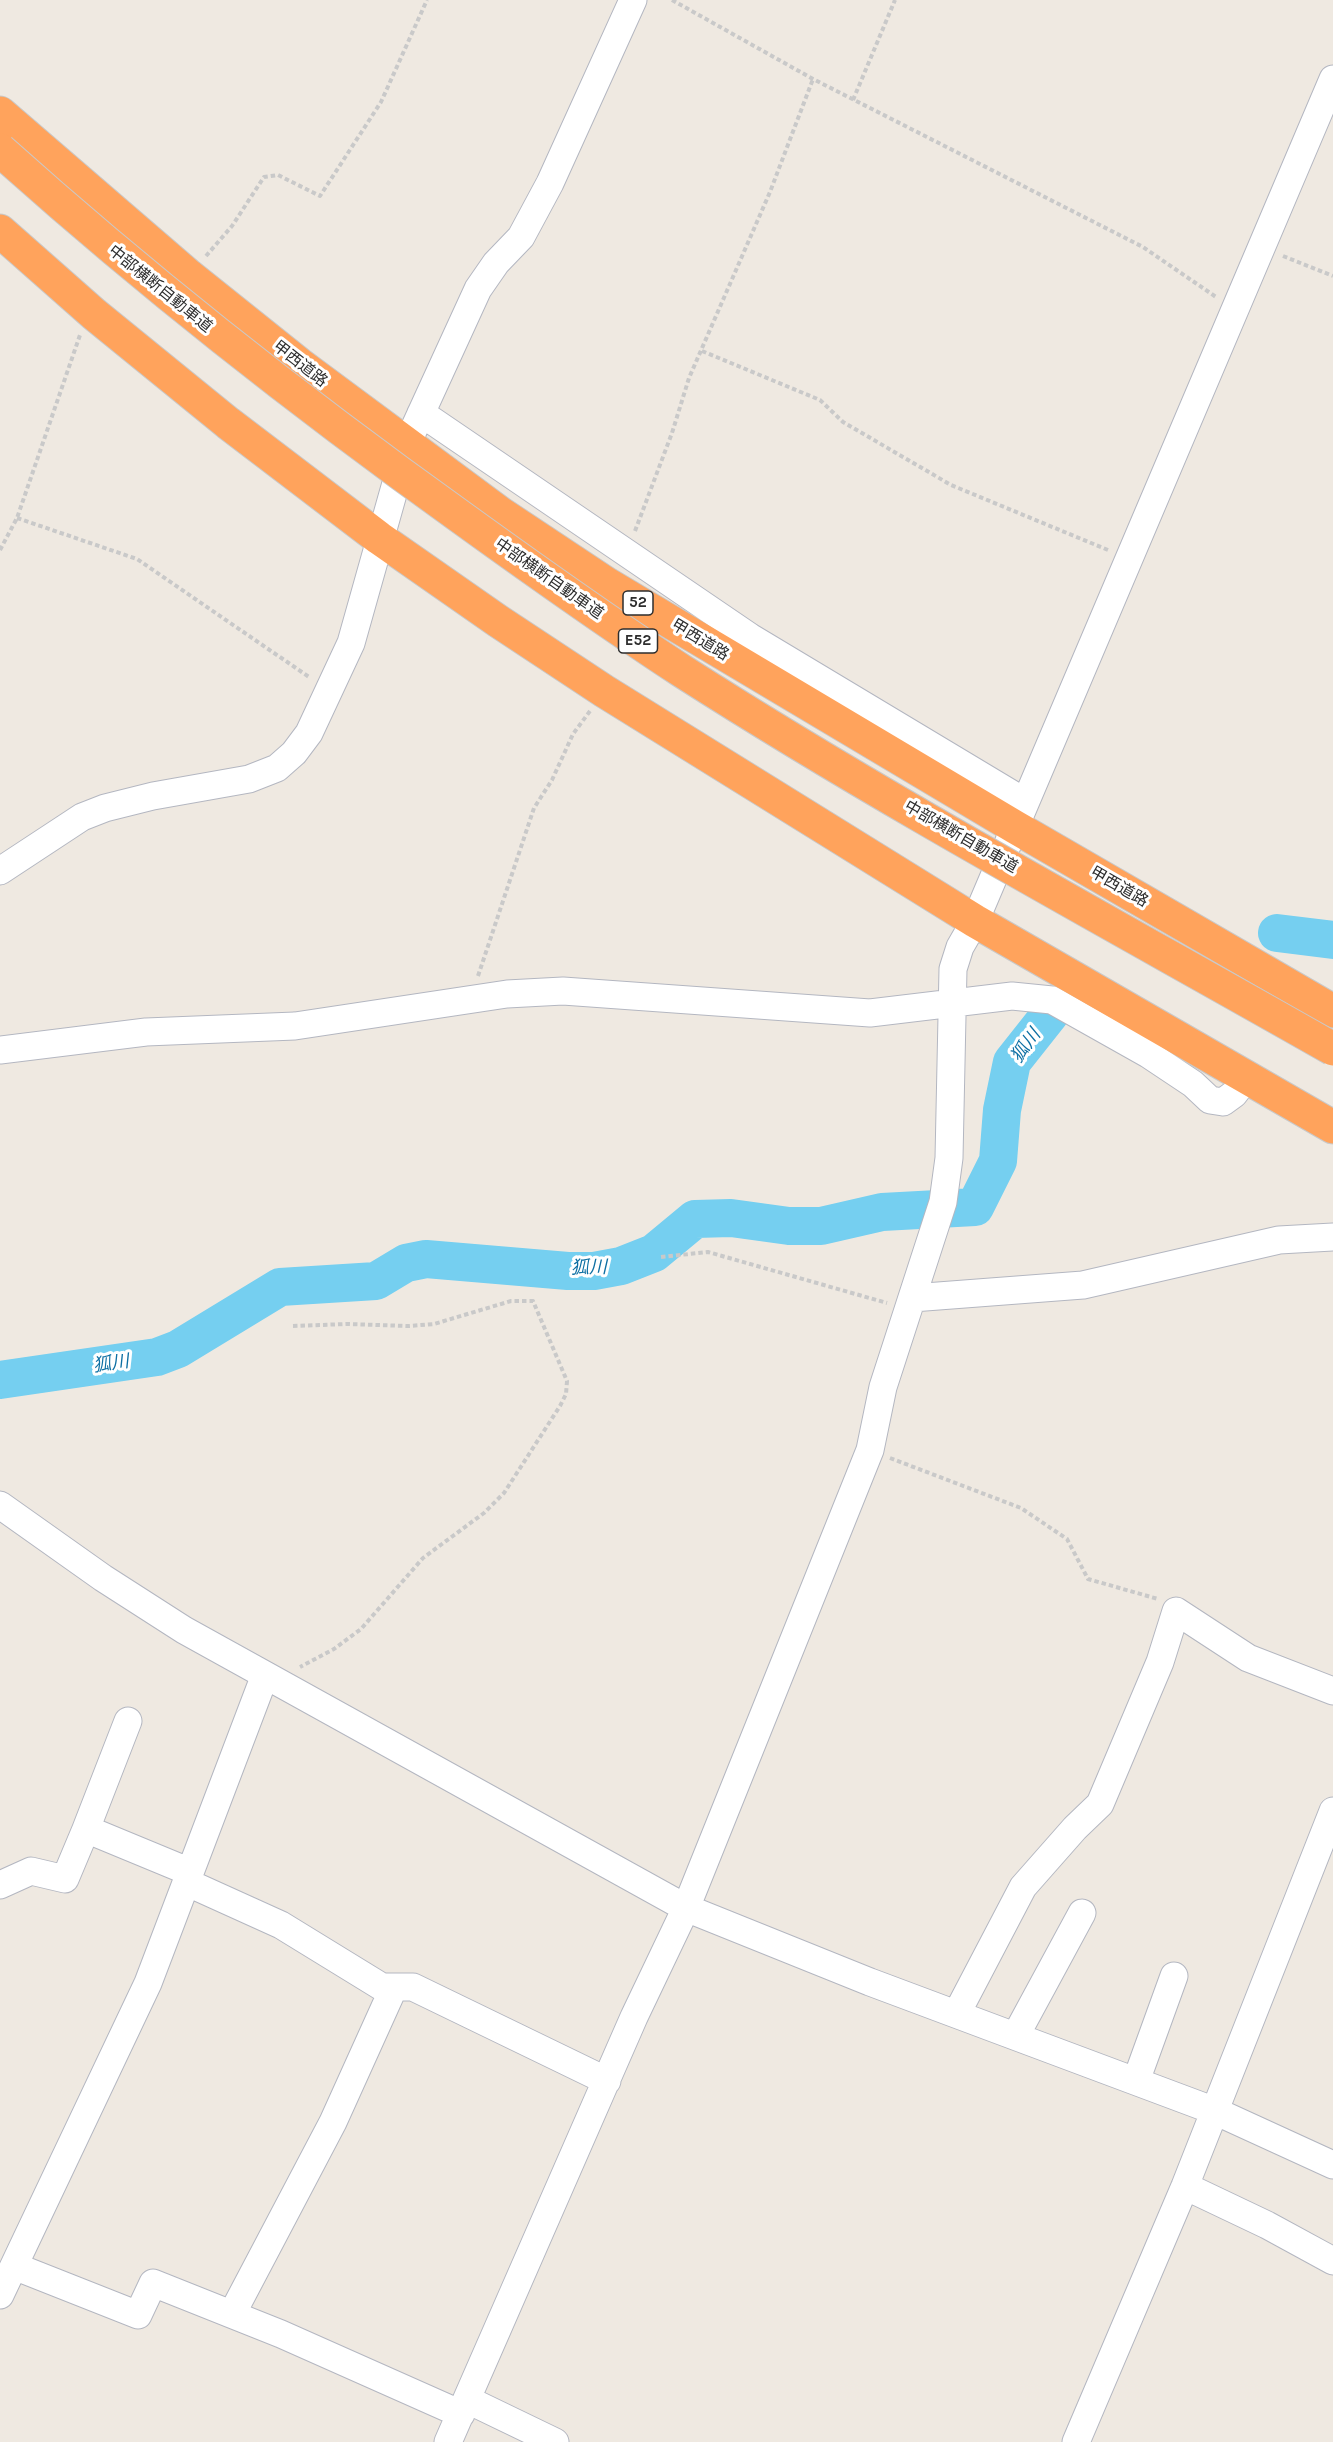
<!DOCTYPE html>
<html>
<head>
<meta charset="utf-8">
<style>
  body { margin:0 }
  canvas { display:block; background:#efe9e1 }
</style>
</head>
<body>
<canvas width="1333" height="2442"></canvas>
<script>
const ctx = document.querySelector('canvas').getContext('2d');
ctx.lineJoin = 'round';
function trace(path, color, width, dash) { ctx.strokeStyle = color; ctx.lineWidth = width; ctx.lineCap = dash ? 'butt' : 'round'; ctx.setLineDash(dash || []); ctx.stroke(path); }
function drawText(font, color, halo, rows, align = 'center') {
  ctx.font = font + ' Karla,"Noto Sans JP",sans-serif'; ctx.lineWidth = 6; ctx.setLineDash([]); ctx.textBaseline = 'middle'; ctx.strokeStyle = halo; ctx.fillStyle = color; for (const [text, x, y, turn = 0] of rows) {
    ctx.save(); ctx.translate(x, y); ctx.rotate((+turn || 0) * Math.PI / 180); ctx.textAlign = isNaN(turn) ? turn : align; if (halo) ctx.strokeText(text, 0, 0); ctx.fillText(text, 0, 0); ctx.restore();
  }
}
const river = new Path2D(`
  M1277,933l56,7
  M0,1380l157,-23 21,-8 102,-62 96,-6 30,-18 20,-4 142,12h26l27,-5 33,-13 41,-34 36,-1 58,8h32l61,-14 93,-5 23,-46 4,-51 10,-48 38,-48`);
const path = new Path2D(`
  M672,0l141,79 330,168 73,50
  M853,100l42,-100
  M206,256l26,-30 32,-49 14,-2 42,21 61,-94 46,-102
  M1283,256l50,20
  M702,351l118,49 23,22 108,63 157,65
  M17,518l120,41 172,118
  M635,531l37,-98 17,-55 81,-186 43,-113
  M0,550l17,-32 63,-183
  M478,976l56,-168 18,-28 21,-46 17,-23
  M661,1257l47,-5 179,51
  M293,1326l54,-2 62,2 25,-2 77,-23h22l34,80 -1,13 -6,12 -56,87 -20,20 -61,45 -62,71 -27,20 -34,18
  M890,1458l131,50 46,31 21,40 70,20`);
const minor = new Path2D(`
  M421,413l329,224 275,165
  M0,871l82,-54 23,-9 48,-12 96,-17 28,-11 17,-15 15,-20 42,-90 56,-199 71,-155 18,-26 25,-26 29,-54 83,-183
  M0,1050l146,-18 149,-6 212,-32 56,-3 307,22 142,-17 40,4 96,54 45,30 17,16 13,2 11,-8 13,-17
  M912,1298l171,-13 196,-45 54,-3
  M0,1505l103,73 81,52 502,278 184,74 345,129 118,54
  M86,1829l42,-108
  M186,1882l95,43 101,62h31l194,94
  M0,1885l31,-14 34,8 21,-50 104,43
  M957,2013l66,-126 52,-59 25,-24 60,-142 16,-51 72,47 85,33
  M1016,2035l66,-122
  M1136,2081l38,-105
  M1185,2186l82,39 66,36
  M14,2266l124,49 15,-32 128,51 180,80
  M0,2295l148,-312 117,-308
  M232,2314l101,-192 61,-135
  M468,2400l87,42
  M448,2442l186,-425 52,-109 184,-458 13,-63 60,-185 6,-44 4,-189 7,-22 15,-26 358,-842
  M1076,2442l109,-256 148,-375`);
const highway = new Path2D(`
  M0,113l189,163 110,88 201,149 107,71 408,243 318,184
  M0,231l94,83 134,109 151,115 119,83 106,70 371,230 358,206`);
const highwayBridge = new Path2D(`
  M0,150c148,133 300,252 462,368 72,52 145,104 220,153 211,135 433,254 651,378`);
const shields = [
  [638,603,30],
  [638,641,39]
];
const shieldNames = [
  ["52",638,603],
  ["E52",638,641]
];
const streetNames = [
  ["中部横断自動車道",160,289,39],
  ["甲西道路",300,364,38],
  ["中部横断自動車道",549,579,35],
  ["甲西道路",700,640,31],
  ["中部横断自動車道",961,837,30],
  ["甲西道路",1119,887,30]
];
const waterNames = [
  ["狐川",1026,1046,-54],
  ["狐川",589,1268,-1],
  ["狐川",111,1364,-8]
];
trace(river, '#75cff0', 38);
trace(minor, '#b4b7c1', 29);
trace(highway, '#c9c9c9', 35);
trace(path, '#c9c9c9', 4, [4.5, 3]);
trace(minor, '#fff', 27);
trace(highway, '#ffa35c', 33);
trace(highwayBridge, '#c9c9c9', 35, []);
trace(highwayBridge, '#ffa35c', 33);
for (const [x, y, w] of shields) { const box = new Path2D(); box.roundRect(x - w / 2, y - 12, w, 24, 4.5); ctx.fillStyle = '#fff'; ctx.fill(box); trace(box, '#2e2e2e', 1.5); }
drawText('bold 15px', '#2e2e2e', null, shieldNames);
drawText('16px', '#2e2e2e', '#fff', streetNames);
drawText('italic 18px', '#0d6fa3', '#fff', waterNames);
</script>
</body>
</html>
